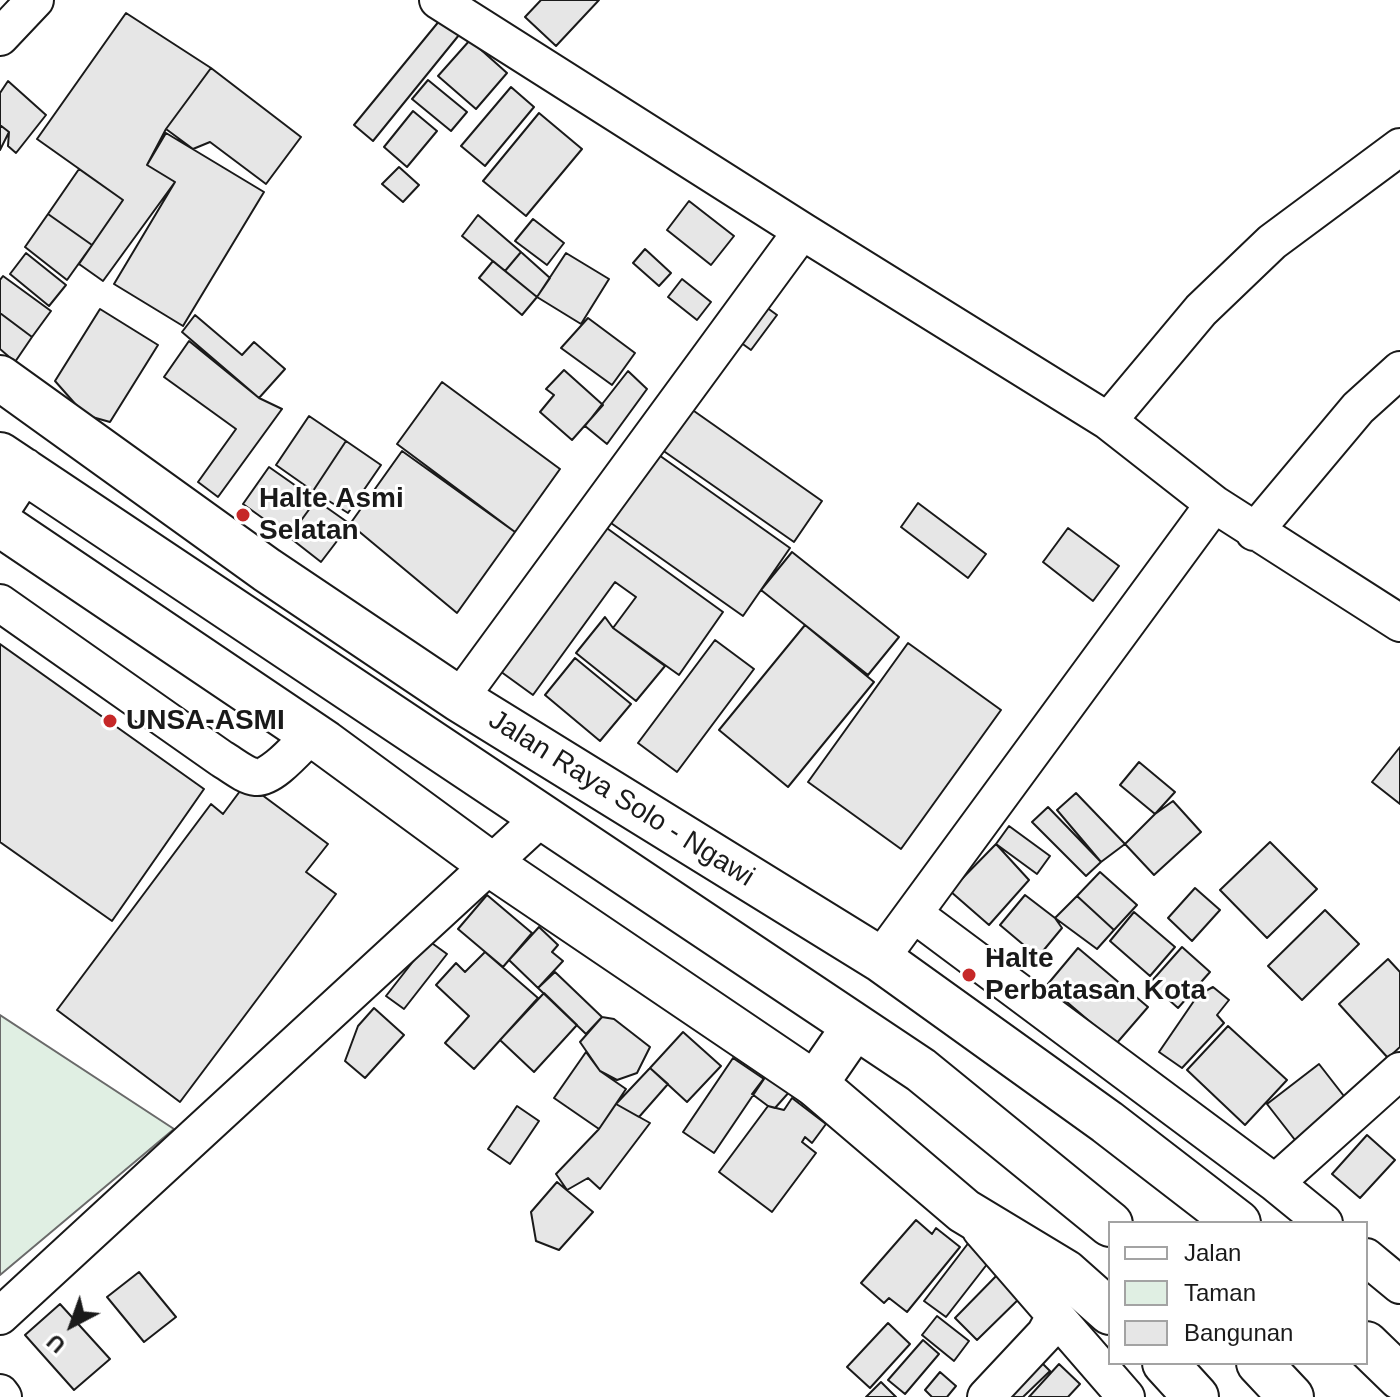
<!DOCTYPE html>
<html>
<head>
<meta charset="utf-8">
<style>
  body { margin:0 }
  #map { position:relative; width:1400px; height:1397px; overflow:hidden; background:#fff; font-family:Arial,sans-serif }
  canvas { display:block }
  .legend { position:absolute; left:1108px; top:1221px; width:260px; height:144px; box-sizing:border-box; background:#fff; border:2px solid #a3a3a3; margin:0; padding:10px 14px; list-style:none; font-size:24px; color:#1a1a1a }
  .legend li { display:flex; align-items:center; gap:16px; height:40px }
  .legend b { width:40px; border:2px solid #a3a3a3 }
  .north { position:absolute; left:32px; top:1285px; width:80px; height:80px; -webkit-text-stroke:6px #fff; paint-order:stroke; rotate:221deg; font-size:22px; font-weight:700; line-height:32px; text-align:center; color:#1a1a1a }
  .north::after { content:''; display:block; margin:auto; width:28px; height:36px; background:#1a1a1a; clip-path:polygon(50% 0,100% 100%,50% 72%,0 100%) }
</style>
</head>
<body>
<div id="map">
<canvas width="1400" height="1397"></canvas>
<ul class="legend">
<li><b style="height:10px;background:#fff"></b>Jalan</li>
<li><b style="height:22px;background:#e0efe3"></b>Taman</li>
<li><b style="height:22px;background:#e6e6e6"></b>Bangunan</li>
</ul>
<div class="north">U</div>
</div>
<script>
const ctx = document.querySelector('canvas').getContext('2d');
ctx.lineJoin = 'round';
function paint(path, color) { ctx.fillStyle = color; ctx.fill(path, 'evenodd'); }
function trace(path, color, width, dash) { ctx.strokeStyle = color; ctx.lineWidth = width; ctx.lineCap = dash ? 'butt' : 'round'; ctx.setLineDash(dash || []); ctx.stroke(path); }
function drawText(font, color, halo, rows, align = 'center') {
  ctx.font = font + ' Arial,sans-serif'; ctx.lineWidth = 6; ctx.setLineDash([]); ctx.textBaseline = 'middle'; ctx.strokeStyle = halo; ctx.fillStyle = color; for (const [text, x, y, turn = 0] of rows) {
    ctx.save(); ctx.translate(x, y); ctx.rotate((+turn || 0) * Math.PI / 180); ctx.textAlign = isNaN(turn) ? turn : align; if (halo) ctx.strokeText(text, 0, 0); ctx.fillText(text, 0, 0); ctx.restore();
  }
}
const green = new Path2D(`
  M0,1015l174,114 -174,146z`);
const building = new Path2D(`
  M541,0h58l-43,46 -31,-29z
  M126,13l85,55 -45,61 -19,36 28,17 -72,99 -24,-17 44,-64 -86,-61z
  M440,20l19,15 -86,106 -19,-16z
  M470,40l37,33 -31,36 -38,-33z
  M211,68l90,69 -35,47 -56,-42 -17,7 -27,-20z
  M428,80l39,32 -16,19 -39,-32z
  M8,81l38,34 -30,38 -8,-7 1,-14 -9,-7v-32z
  M511,87l23,20 -49,59 -24,-20z
  M413,111l24,20 -30,36 -23,-20z
  M539,113l43,36 -56,67 -43,-35z
  M0,125l9,7 -9,18z
  M166,133l98,59 -81,134 -69,-42 61,-102 -28,-17z
  M399,167l20,18 -16,17 -21,-18z
  M79,169l44,31 -31,45 -44,-31z
  M689,201l45,35 -23,29 -44,-35z
  M48,214l44,31 -25,35 -42,-33z
  M478,215l43,37 -16,19 -43,-35z
  M533,219l31,24 -17,22 -32,-24z
  M645,249l26,24 -12,13 -26,-23z
  M521,252l29,26 -13,19 -32,-26z
  M26,253l40,32 -17,21 -39,-32z
  M566,253l43,26 -28,45 -44,-27z
  M493,261l44,36 -15,18 -43,-37z
  M3,276l48,35 -19,26 -32,-24v-33z
  M682,279l29,23 -14,18 -29,-23z
  M755,299l22,16 -26,35 -22,-16z
  M100,309l58,36 -48,77 -25,-7 -30,-34z
  M0,313l32,24 -17,25 -15,-13z
  M195,315l47,40 12,-13 31,27 -26,29 -77,-66z
  M588,318l47,35 -23,32 -51,-37z
  M189,341l70,57 23,11 -64,88 -20,-15 38,-53 -72,-52z
  M564,370l39,35 -31,35 -32,-28 14,-17 -8,-6z
  M628,371l19,18 -40,55 -22,-18z
  M442,382l118,87 -45,63 -118,-88z
  M684,404l138,97 -28,41 -139,-97z
  M309,416l37,25 -33,50 -37,-26z
  M346,441l35,24 -33,48 -35,-22z
  M649,448l141,100 -47,68 -142,-100z
  M402,451l113,81 -58,81 -107,-89z
  M269,467l47,33 -27,37 -46,-33z
  M316,500l34,24 -29,38 -32,-25z
  M918,503l68,51 -18,24 -67,-51z
  M597,521l126,91 -44,63 -66,-47 23,-31 -21,-15 -82,113 -40,-29z
  M1068,528l51,38 -26,35 -50,-39z
  M792,552l107,85 -31,38 -107,-85z
  M605,617l8,11 52,38 -29,35 -60,-48z
  M805,625l69,57 -86,105 -69,-57z
  M715,640l39,29 -77,103 -39,-29z
  M908,643l93,67 -100,139 -93,-67z
  M0,644l204,145 -92,132 -112,-79z
  M575,658l56,46 -31,37 -55,-46z
  M1400,747v57l-28,-22z
  M1139,762l36,30 -20,22 -35,-29z
  M246,783l82,61 -22,28 30,22 -156,208 -123,-92 154,-206 12,10z
  M1076,793l49,51 -24,18 -44,-52z
  M1173,801l28,31 -47,43 -29,-31 30,-30z
  M1048,807l53,55 -15,14 -54,-54z
  M1009,826l41,30 -13,18 -41,-30z
  M1270,842l47,47 -50,49 -47,-48z
  M996,844l33,36 -40,45 -39,-34z
  M1100,872l37,33 -23,25 -37,-34z
  M1195,888l25,22 -28,31 -24,-23z
  M487,895l45,38 -29,34 -45,-38z
  M1025,895l30,23 7,10 -24,29 -38,-32z
  M1077,896l37,34 -17,19 -42,-31z
  M1325,910l34,34 -57,56 -34,-34z
  M1134,912l41,35 -25,29 -40,-35z
  M539,927l19,18 -6,7 11,9 -25,27 -29,-28z
  M429,941l18,13 -43,55 -18,-13z
  M1182,947l28,25 -32,36 -28,-25z
  M1078,948l70,59 -32,37 -69,-59z
  M485,952l53,46 -64,71 -29,-26 24,-27 -33,-31 20,-22 9,9z
  M1388,959l12,13v75l-12,11 -49,-54z
  M555,972l47,45 -16,17 -48,-46z
  M1213,987l16,13 -12,15 7,8 -42,45 -23,-16 39,-57z
  M544,993l33,32 -43,47 -34,-32z
  M374,1008l30,27 -39,43 -20,-17 13,-35z
  M602,1017l12,2 36,28 -13,26 -20,7 -17,-9 -20,-29z
  M1228,1026l59,54 -42,45 -58,-55z
  M683,1032l38,34 -34,36 -37,-34z
  M586,1052l14,19 26,18 -27,40 -45,-31z
  M733,1058l31,21 -50,74 -31,-21z
  M1319,1064l28,36 -52,40 -28,-36z
  M650,1068l18,16 -29,33 -23,-13z
  M768,1073l23,17 -16,18 -7,-2 -16,-12z
  M792,1098l34,26 -14,19 -7,-6 -3,5 14,11 -44,59 -53,-40 49,-66 16,4z
  M616,1104l34,19 -50,66 -12,-11 -21,12 -11,-16 43,-45z
  M517,1106l22,15 -29,43 -22,-15z
  M1367,1135l28,25 -35,38 -28,-24z
  M557,1182l36,30 -34,38 -23,-9 -5,-29z
  M916,1220l16,14 4,-6 24,19 -53,65 -18,-14 -5,5 -23,-20z
  M973,1237l22,17 -49,63 -22,-16z
  M1002,1270l23,23 -48,47 -22,-22z
  M139,1272l37,45 -32,25 -37,-45z
  M60,1304l50,55 -36,31 -49,-55z
  M937,1316l32,25 -15,20 -32,-26z
  M888,1323l22,21 -40,44 -23,-21z
  M923,1340l16,14 -34,40 -17,-14z
  M1034,1355l16,16 -27,26h-31z
  M1059,1364l21,20 -12,13h-39z
  M940,1372l16,14 -9,11h-15l-7,-7z
  M881,1382l15,15h-30z`);
const street = new Path2D(`
  M438,0l364,231 306,190 106,83 186,119
  M0,37l35,-37
  M1108,421l93,-111 71,-68 128,-95
  M1254,532l104,-124 42,-38
  M0,603l222,156c9,5 23,17 34,18 16,2 43,-31 56,-43
  M459,699l343,-468
  M914,914l361,269 49,40
  M880,959l334,-455
  M1275,1183l125,-112
  M981,1230l145,167
  M1366,1257l34,28
  M0,1316l543,-500
  M0,1393l3,4
  M986,1397l59,-63 6,-11 2,-11`);
const secondary = new Path2D(`
  M0,524l325,219 165,121 325,220 149,127 101,61 45,40
  M1165,1363l31,34`);
const highway = new Path2D(`
  M0,378l267,192 192,129 421,260 227,163 131,101
  M0,455l921,615 189,154
  M0,505l23,-35
  M815,1084l40,-58
  M1366,1344l34,33
  M1259,1363l32,34`);
const markers = [
  [243,515,8,"#c62828"],
  [110,721,8,"#c62828"],
  [969,975,8,"#c62828"]
];
const poiNames = [
  ["Halte Asmi",259,499],
  ["Selatan",259,531],
  ["UNSA-ASMI",126,721],
  ["Halte",985,959],
  ["Perbatasan Kota",985,991]
];
const streetNames = [
  ["Jalan Raya Solo - Ngawi",621,799,32]
];
paint(green, '#e0efe3');
trace(green, '#6a6a6a', 2);
paint(building, '#e6e6e6');
trace(building, '#1a1a1a', 2);
trace(street, '#1a1a1a', 40);
trace(secondary, '#1a1a1a', 48);
trace(highway, '#1a1a1a', 48);
trace(street, '#fff', 36);
trace(secondary, '#fff', 44);
trace(highway, '#fff', 44);
for (const [x, y, r, color] of markers) { const dot = new Path2D(); dot.arc(x, y, r, 0, 2 * Math.PI); ctx.fillStyle = color; ctx.fill(dot); trace(dot, '#fff', 3); }
drawText('bold 28px', '#1a1a1a', '#fff', poiNames, 'left');
drawText('28px', '#1a1a1a', '#fff', streetNames);
</script>
</body>
</html>
